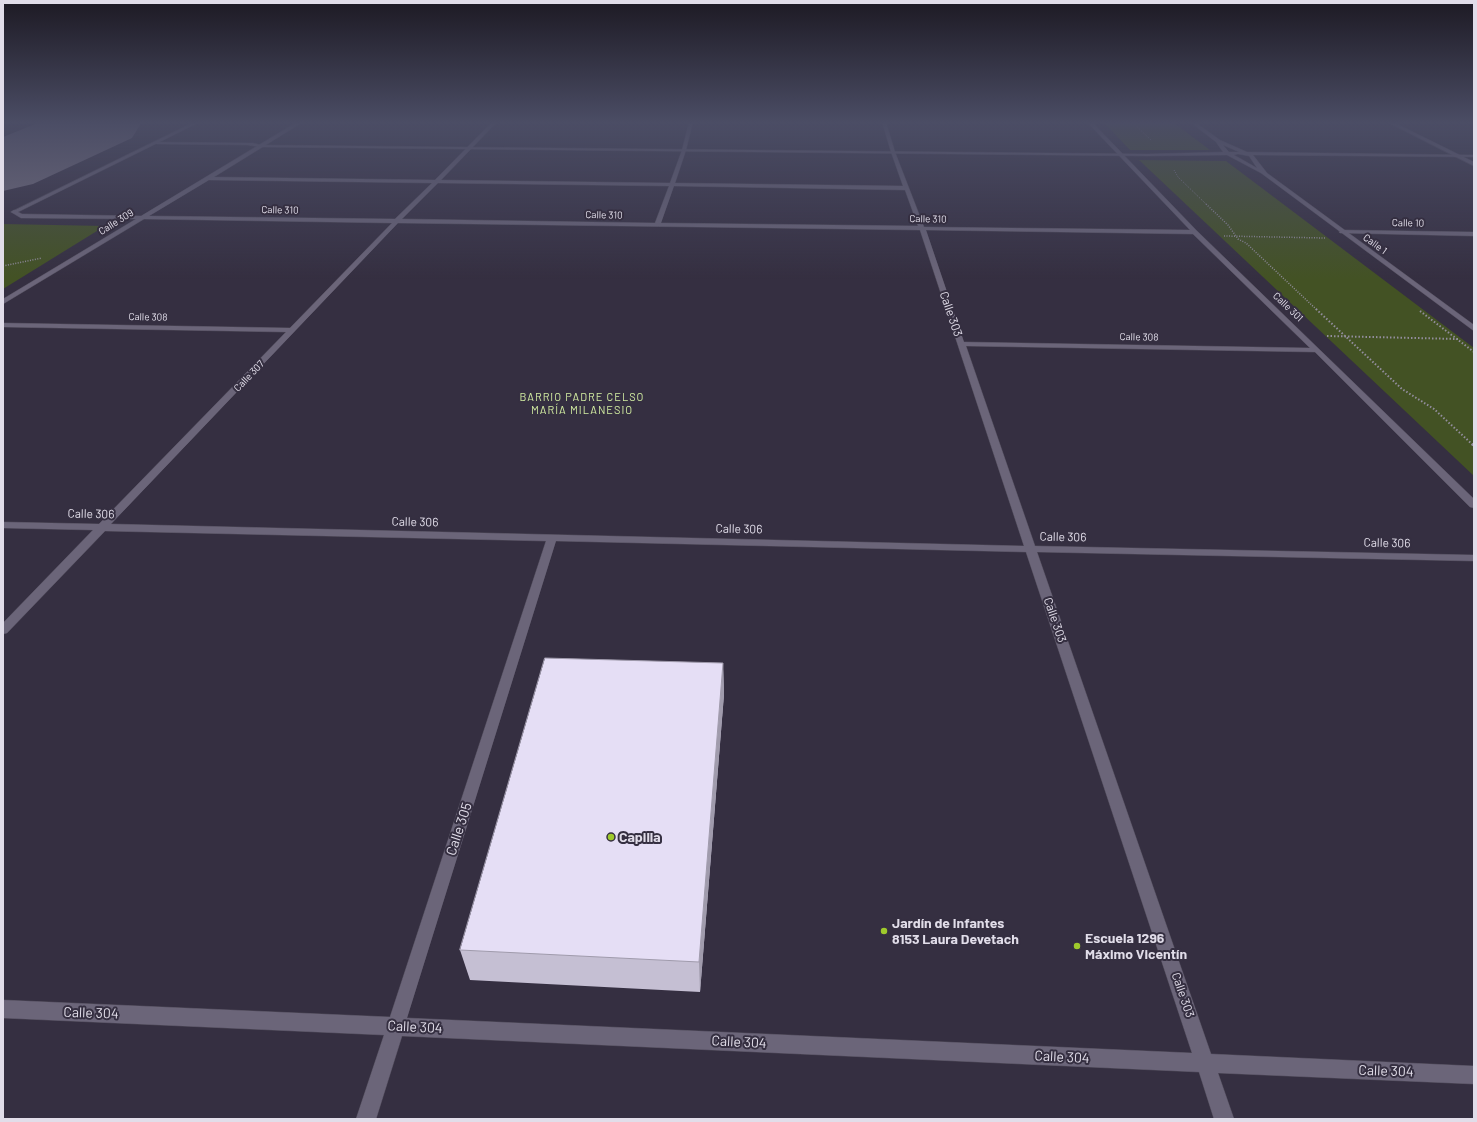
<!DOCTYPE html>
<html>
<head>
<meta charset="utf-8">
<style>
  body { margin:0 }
  #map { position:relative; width:1477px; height:1122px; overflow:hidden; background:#352f41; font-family:Barlow,sans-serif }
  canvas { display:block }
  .frame { position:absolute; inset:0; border:4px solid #e1dde9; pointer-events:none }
</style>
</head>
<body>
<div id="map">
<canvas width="1477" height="1122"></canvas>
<div class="frame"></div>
</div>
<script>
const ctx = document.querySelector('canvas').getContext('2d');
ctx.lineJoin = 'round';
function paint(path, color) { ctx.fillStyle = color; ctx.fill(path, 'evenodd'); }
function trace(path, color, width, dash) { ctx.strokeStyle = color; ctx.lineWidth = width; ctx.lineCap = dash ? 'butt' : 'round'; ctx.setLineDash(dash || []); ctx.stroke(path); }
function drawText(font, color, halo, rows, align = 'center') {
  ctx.font = font + ' Barlow,sans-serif'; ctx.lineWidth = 4; ctx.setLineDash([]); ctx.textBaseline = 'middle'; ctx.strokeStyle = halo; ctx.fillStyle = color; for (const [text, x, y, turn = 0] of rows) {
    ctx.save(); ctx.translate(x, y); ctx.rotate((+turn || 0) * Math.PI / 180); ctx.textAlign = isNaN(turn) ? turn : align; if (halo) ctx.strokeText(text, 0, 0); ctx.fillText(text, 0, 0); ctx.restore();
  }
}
const green = new Path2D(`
  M1103,122h70l37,28h-80z
  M1139,160l87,1 248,187v128z
  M3,224l102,2 -102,63z`);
const runway = new Path2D(`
  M40,122h102l-10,16 -99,46 -30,7v-54z`);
const pathFar3 = new Path2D(`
  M1132,122l19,18
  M1174,170l4,7 29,28`);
const pathFar2 = new Path2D(`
  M1206,204l22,21 10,14 8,4 71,67
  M1224,236l101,2
  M3,266l39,-8`);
const pathFar1 = new Path2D(`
  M1316,309l86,80 32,20 39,36
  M1420,311l54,41
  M1327,336l131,3`);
const path = new Path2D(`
  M1472,444l2,2`);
const service = new Path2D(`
  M194,122h6l-184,91 -5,-1z`);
const minor = new Path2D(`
  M297,122h6l-89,55 221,3 57,-58h5l-56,58 229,3 12,-33 7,-28h4l-7,28 -11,33 228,3 -12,-34 -9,-30h4l9,30 29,75 266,3 -103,-108h5l105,109 277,268v9l-4,-1 -155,-155 -349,-6 69,200 439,9v6l-437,-9 174,502 263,12v18l-256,-11 16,46h-20l-15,-47 -797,-36 -26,83h-20l28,-84 -381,-17v-18l387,17 156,-476 -441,-10 -98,102 -4,1v-11l90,-93 -90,-2v-6l96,2 187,-192 -283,-5v-4l287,5 102,-105 -248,-4 -141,85v-5l133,-80 -115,-1 -10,-6 3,-2 8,4 119,2zM209,180l223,3 -37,36 -246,-3zM438,183l231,3 -14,37 -253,-4zM674,186l231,4 13,36 -257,-3zM398,223l522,7 104,316 -913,-22zM926,230l267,4 117,114 -346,-6zM556,541l470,11 166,501 -785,-35z
  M1387,122h6l81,40v4z
  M1342,230l132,2v4l-134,-3 -1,-1z`);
const tertiary = new Path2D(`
  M1190,122h5l25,18 27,12 227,3v2l-221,-2 14,18 207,152v6l-213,-158 -34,-18 -80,1 -886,-9 -14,-2 -90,-1 -2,-1 2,-1 96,1 8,2 886,9 76,-2 -7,-10zM1223,145l16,7h-10zM1238,154l11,2 8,12 -23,-13z`);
const wall = new Path2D(`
  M723,663l1,31 -24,298 -230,-12 -10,-30z`);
const shadedWall = new Path2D(`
  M723,663l1,31 -24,298 -1,-30z`);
const building = new Path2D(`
  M545,658l178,5 -24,299 -239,-12z`);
const markers = [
  [611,837,4,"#9fca2c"],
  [884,931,4,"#9fca2c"],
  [1077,946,4,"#9fca2c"]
];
const farStreetnames = [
  ["Calle 310",280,210,1],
  ["Calle 310",604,215,1],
  ["Calle 310",928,219,1],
  ["Calle 309",116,222,-32],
  ["Calle 10",1408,223,1],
  ["Calle 1",1375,244,36],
  ["Calle 301",1288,307,44],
  ["Calle 308",148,317,1],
  ["Calle 308",1139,337,1],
  ["Calle 307",249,376,-46]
];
const farNeighbourhoodnames = [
  ["BARRIO PADRE CELSO",582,397],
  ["MARÍA MILANESIO",582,410]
];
const streetNames = [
  ["Calle 303",951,314,71],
  ["Calle 306",91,514,1],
  ["Calle 306",415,522,1],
  ["Calle 306",739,529,1],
  ["Calle 306",1063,537,1],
  ["Calle 306",1387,543,1],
  ["Calle 303",1055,620,71],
  ["Calle 303",1183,995,71]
];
const nearStreetnames = [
  ["Calle 305",459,829,-72],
  ["Calle 304",91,1013,2],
  ["Calle 304",415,1027,3],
  ["Calle 304",739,1042,3],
  ["Calle 304",1062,1057,3],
  ["Calle 304",1386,1071,2]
];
const nearPoinames = [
  ["Capilla",619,837],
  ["Jardín de Infantes",892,923],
  ["8153 Laura Devetach",892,939],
  ["Escuela 1296",1085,938],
  ["Máximo Vicentín",1085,954]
];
paint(green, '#435224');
paint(runway, '#787282');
trace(service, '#4f4a59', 1);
trace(minor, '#4f4a59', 1);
trace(tertiary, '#4f4a59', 1);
trace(pathFar3, '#938e9d', 1, [1, 1.5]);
trace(pathFar2, '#938e9d', 1.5, [1, 1.5]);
trace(pathFar1, '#938e9d', 2, [1.5, 2]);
trace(path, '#938e9d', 2.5, [2, 3]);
paint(service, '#6b6579');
paint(minor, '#6b6579');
paint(tertiary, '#6b6579');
paint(wall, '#c5bfd3');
paint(shadedWall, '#a09bac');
paint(building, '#e5def5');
trace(building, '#a09bac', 1);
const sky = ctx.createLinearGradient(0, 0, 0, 279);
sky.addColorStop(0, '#1d1a24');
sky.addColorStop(0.44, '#4b4d65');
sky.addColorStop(1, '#4b4d6500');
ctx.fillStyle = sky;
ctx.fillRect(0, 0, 1477, 279);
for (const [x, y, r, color] of markers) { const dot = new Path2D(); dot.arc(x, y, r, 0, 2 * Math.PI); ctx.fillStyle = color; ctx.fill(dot); trace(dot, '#352f41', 1.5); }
drawText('10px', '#e1dde9', '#352f41', farStreetnames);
ctx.letterSpacing = '1px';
drawText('11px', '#d1eba1', '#352f41', farNeighbourhoodnames);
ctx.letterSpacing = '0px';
drawText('12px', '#e1dde9', '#352f41', streetNames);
drawText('14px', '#e1dde9', '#352f41', nearStreetnames);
drawText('bold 14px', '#e1dde9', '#352f41', nearPoinames, 'left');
</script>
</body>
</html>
